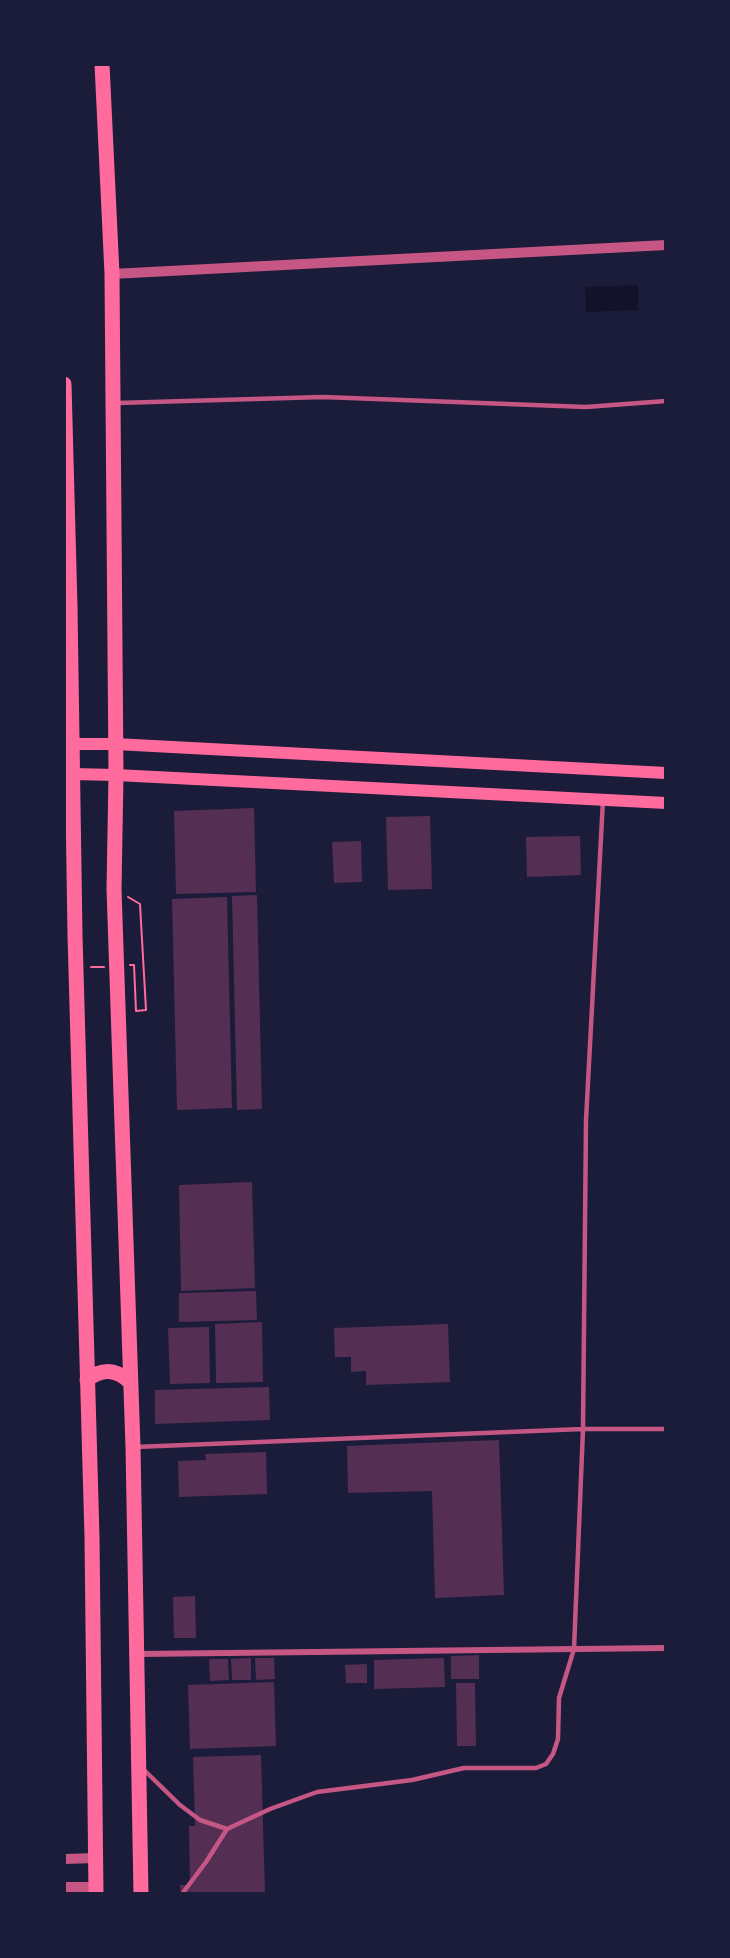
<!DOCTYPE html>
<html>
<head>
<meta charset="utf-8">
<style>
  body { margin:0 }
  #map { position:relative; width:730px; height:1958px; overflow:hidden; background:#1b1b3a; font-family:Lora,serif }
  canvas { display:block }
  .frame { position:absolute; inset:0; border:66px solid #1b1b3a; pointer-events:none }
</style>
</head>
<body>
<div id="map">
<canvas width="730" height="1958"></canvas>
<div class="frame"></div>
</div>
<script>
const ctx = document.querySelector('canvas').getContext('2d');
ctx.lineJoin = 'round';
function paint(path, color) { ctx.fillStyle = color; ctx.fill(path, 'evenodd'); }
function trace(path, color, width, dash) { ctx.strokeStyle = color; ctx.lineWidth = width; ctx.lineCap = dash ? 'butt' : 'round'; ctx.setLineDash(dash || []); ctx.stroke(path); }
const water = new Path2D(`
  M638,285v25l-52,2 -1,-25z`);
const building = new Path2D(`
  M254,808l2,84 -80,2 -2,-83z
  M430,816l2,73 -44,1 -2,-73z
  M580,836l1,39 -54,2 -1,-40z
  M361,841l1,41 -28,1 -2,-41z
  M257,895l5,214 -25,1 -5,-214z
  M227,897l5,211 -55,2 -5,-211z
  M252,1182l3,106 -74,3 -2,-106z
  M256,1291l1,29 -78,2v-29z
  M262,1322l1,60 -47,1 -1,-59z
  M448,1324l2,58 -84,3v-14l-15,1v-15h-16l-1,-29z
  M209,1327l1,56 -40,1 -2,-56z
  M269,1387l1,33 -115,4v-34z
  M499,1440l5,155 -69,3 -3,-107 -84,2 -1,-47z
  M266,1452l1,42 -88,3 -1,-36 28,-1 -1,-6z
  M195,1596l1,42h-22l-1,-41z
  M479,1655v24h-28v-23z
  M251,1658v22h-19l-1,-21z
  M255,1658h19l1,21 -19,1z
  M444,1658l1,29 -71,2v-29z
  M209,1659h19l1,21 -19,1z
  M367,1664v19h-21l-1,-18z
  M274,1682l2,64 -86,3 -2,-64z
  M456,1683h19l1,63h-19z
  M261,1755l4,139h-84l-1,-9h10l-1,-59h6l-2,-69z`);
const path = new Path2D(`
  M128,897l12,7 6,106 -10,1 -2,-46h-4
  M91,967h13`);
const service = new Path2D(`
  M117,403l206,-6 263,10 80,-6
  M135,1447l448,-18h83
  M143,1769l37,36 20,15 27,9 43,-20 47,-17 95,-12 52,-12h72l10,-4 7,-10 5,-15 1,-41 15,-49 9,-220 3,-309 17,-320
  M182,1894l24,-32 21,-33`);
const minor = new Path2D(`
  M138,1654l528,-6`);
const tertiary = new Path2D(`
  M112,274l554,-29
  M64,1859l32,-1
  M64,1887h32`);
const secondary = new Path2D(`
  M71,744h44l551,29
  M72,774l44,1 550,28`);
const trunk = new Path2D(`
  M102,64l10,210 4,501 -2,114 19,558 8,447
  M64,384l6,223 5,328 17,602 4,357
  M87,1380c15,-12 29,-11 43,2`);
paint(water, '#12122b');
paint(building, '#542f53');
trace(path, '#ff6b9d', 2);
trace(service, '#c65784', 4.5);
trace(minor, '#c65784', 6);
trace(tertiary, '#c65784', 10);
trace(secondary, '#ff6b9d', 12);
trace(trunk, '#ff6b9d', 15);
</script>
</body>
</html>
